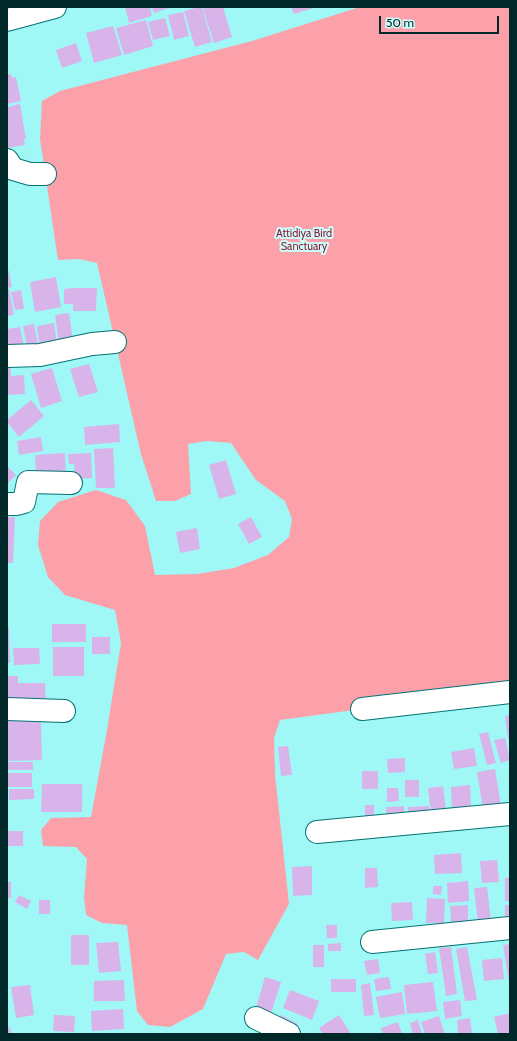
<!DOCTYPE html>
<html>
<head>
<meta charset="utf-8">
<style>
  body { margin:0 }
  #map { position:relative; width:517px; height:1041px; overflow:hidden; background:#9ff8f6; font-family:Cabin,sans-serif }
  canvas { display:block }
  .frame { position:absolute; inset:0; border:8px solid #012828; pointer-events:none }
  .scale { position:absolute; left:379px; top:16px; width:120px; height:18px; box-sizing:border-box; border:2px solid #012828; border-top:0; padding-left:5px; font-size:12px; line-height:14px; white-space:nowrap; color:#012828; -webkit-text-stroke:3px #ccfefc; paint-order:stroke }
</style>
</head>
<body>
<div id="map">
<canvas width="517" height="1041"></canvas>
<div class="frame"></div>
<div class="scale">50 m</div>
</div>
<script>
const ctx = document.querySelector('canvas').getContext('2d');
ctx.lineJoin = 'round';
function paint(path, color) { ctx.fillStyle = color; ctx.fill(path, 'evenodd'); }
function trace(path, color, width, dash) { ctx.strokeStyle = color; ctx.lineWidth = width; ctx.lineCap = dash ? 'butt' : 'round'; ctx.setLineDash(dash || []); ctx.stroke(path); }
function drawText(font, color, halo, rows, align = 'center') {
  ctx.font = font + ' Cabin,sans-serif'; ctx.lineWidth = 4; ctx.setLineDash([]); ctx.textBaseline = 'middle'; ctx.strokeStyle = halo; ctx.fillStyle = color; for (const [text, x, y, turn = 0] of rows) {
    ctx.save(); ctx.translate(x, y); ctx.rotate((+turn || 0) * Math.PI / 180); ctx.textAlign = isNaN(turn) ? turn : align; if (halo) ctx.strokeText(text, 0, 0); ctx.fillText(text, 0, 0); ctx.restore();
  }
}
const green = new Path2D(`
  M360,7h150v685l-148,17 -82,11 -6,18 1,36 14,130 -31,56 -14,-8 -18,2 -23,55 -33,18 -22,-2 -11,-14 -10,-86 -25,-2 -16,-8 -2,-18 3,-38 -11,-12 -33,-1 -2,-16 10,-12 40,-1 16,-87 14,-87 -6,-33 -50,-15 -17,-18 -10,-32 2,-24 18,-19 38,-12 30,10 19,26 10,49 42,-1 37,-6 34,-13 21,-18 3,-18 -7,-18 -29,-21 -25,-37 -24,-2 -19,3 3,50 -16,7h-19l-15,-47 -44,-191 -18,-4 -21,1 -18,-121 2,-38 18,-10 192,-50z`);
const building = new Path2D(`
  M125,7h25l2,9 -23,7z
  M152,7h20l-18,6z
  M199,7h3l10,35 -17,5 -11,-36z
  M209,7h14l9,30 -18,6 -11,-34z
  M291,7h26l-23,7z
  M183,12l6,24 -15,4 -6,-25z
  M165,18l5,18 -17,4 -5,-18z
  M146,20l7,26 -29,9 -8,-27z
  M113,26l9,29 -28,8 -8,-30z
  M76,43l6,18 -20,7 -6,-18z
  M11,74l1,4 4,-1 5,24 -14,3v-29z
  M20,104l6,35h-2l1,6 -18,3v-41z
  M7,264l5,23 -5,1z
  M56,277l5,30 -26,5 -5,-30z
  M73,288h24l-1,23h-23v-7h-9v-15z
  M9,289l5,26 -7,1v-26z
  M21,290l3,19 -9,1 -4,-18z
  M69,313l4,29 -14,2 -4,-29z
  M54,323l4,27 -18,2 -3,-26z
  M34,324l5,26 -11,2 -5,-26z
  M20,327l5,24 -18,-3v-19z
  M10,362l1,14 13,-1 1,19 -18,1v-32z
  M89,364l9,28 -19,5 -9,-28z
  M52,368l10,33 -21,7 -10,-34z
  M31,400l13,16 -25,21 -12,-15v-2z
  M119,424l1,18 -35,3 -1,-18z
  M41,437l2,14 -24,4 -2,-14z
  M113,448l2,40h-19l-2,-39z
  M65,453l1,25 -30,1 -1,-24z
  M91,453l1,25 -17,1 -1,-15h-5l-1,-10z
  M226,460l10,34 -17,5 -10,-34z
  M7,466l9,9 -9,9z
  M7,517h8l-2,46h-6z
  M251,517l11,20 -13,7 -11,-20z
  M197,528l3,21 -20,4 -4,-21z
  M52,624h34v18h-34z
  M7,627h2l1,36h-3z
  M92,637h18v17h-18z
  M53,647h31v29h-31z
  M13,648h26l1,16 -26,1z
  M7,676h11v7h27l1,20 -39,2z
  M510,715v24h-2l-3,-23z
  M7,720h34l1,40 -35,1z
  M488,732l8,31 -9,2 -8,-31z
  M505,738l5,22 -9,3 -7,-23z
  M288,746l4,29 -11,1 -3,-29z
  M474,748l3,18 -23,3 -3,-17z
  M405,758v14l-17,1 -1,-14z
  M8,762h25v8h-25z
  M495,769l6,37 -18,3 -6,-37z
  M362,771h16v18h-16z
  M7,773h25v14h-25z
  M405,780h14v17h-14z
  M42,784h40v28h-41z
  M470,785l1,24 -19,1 -1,-23z
  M443,786l3,24 -15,2 -3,-24z
  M387,788h11l1,13 -12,1z
  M9,789h25v10l-25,1z
  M365,805h9v20h-9z
  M404,806l1,13 -18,1 -1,-13z
  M429,806v12l-20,1 -1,-12z
  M7,831h16v15h-16z
  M461,853l1,20 -27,1 -1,-19z
  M497,860l2,22 -17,1 -2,-22z
  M312,866v29l-19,1 -1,-29z
  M365,868h12l1,19 -13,1z
  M505,878h5v23h-5z
  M468,881l1,20 -21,2 -1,-20z
  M7,882h4v16h-4z
  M433,886h9l-1,9 -8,-1z
  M487,887l4,34 -13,2 -4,-35z
  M19,895l12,6 -4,8 -12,-7z
  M427,898l18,1 -1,24h-18z
  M39,900h11v14h-11z
  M412,902l1,18 -21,1 -1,-18z
  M468,905v17h-17l-1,-16z
  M505,905h5v17h-5z
  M326,925h11v13h-10z
  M71,935h18v30h-18z
  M118,942l3,29 -22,2 -3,-30z
  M341,943v8h-13v-7z
  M510,944v39h-1l-6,-38z
  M313,945h11v22h-11z
  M451,947l6,47 -11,2 -7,-48z
  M467,947l10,53 -12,1 -9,-52z
  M435,952l3,21 -10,1 -3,-20z
  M502,958l2,21 -20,2 -2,-21z
  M378,959l2,14 -13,2 -3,-14z
  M265,977l16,5 -10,31 -15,-5z
  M389,977l2,12 -15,2 -2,-12z
  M331,979h25v13h-25z
  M124,980l1,21h-31v-20z
  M433,982l4,29 -30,3 -3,-29z
  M370,983l4,32 -10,1 -3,-31z
  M30,985l4,30 -18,3 -5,-31z
  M290,990l29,11 -7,19 -29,-12z
  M402,992l3,22 -25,4 -4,-21z
  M460,1000l2,16 -17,3 -2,-17z
  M123,1009l1,20 -32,2 -1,-20z
  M510,1013v21h-12l-4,-17z
  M54,1015l21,1 -1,16 -21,-1z
  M281,1015l17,9 -5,8 -16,-9z
  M339,1015l12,19h-28l-4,-6z
  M439,1016l6,18h-20l-4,-12z
  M470,1018l2,16h-14l-1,-14z
  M418,1020l4,14h-9l-3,-11z
  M398,1022l4,12h-19l-2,-6z
  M10,1027l1,7h-4v-6z`);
const minor = new Path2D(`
  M7,20l48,-13
  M7,160l6,9 17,5h15
  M7,356l33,-1 52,-11 23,-2
  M7,504h10l7,-2 4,-20 43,1
  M7,709l57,2
  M362,709l148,-17
  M317,832l193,-18
  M372,942l138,-14
  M256,1018l33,16`);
const parkNames = [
  ["Attidiya Bird",304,234],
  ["Sanctuary",304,247]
];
paint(green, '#fca1a9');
paint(building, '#d9b4eb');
trace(minor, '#037372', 24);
trace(minor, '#fff', 22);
drawText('11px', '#8e1d36', '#ccfefc', parkNames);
</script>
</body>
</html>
